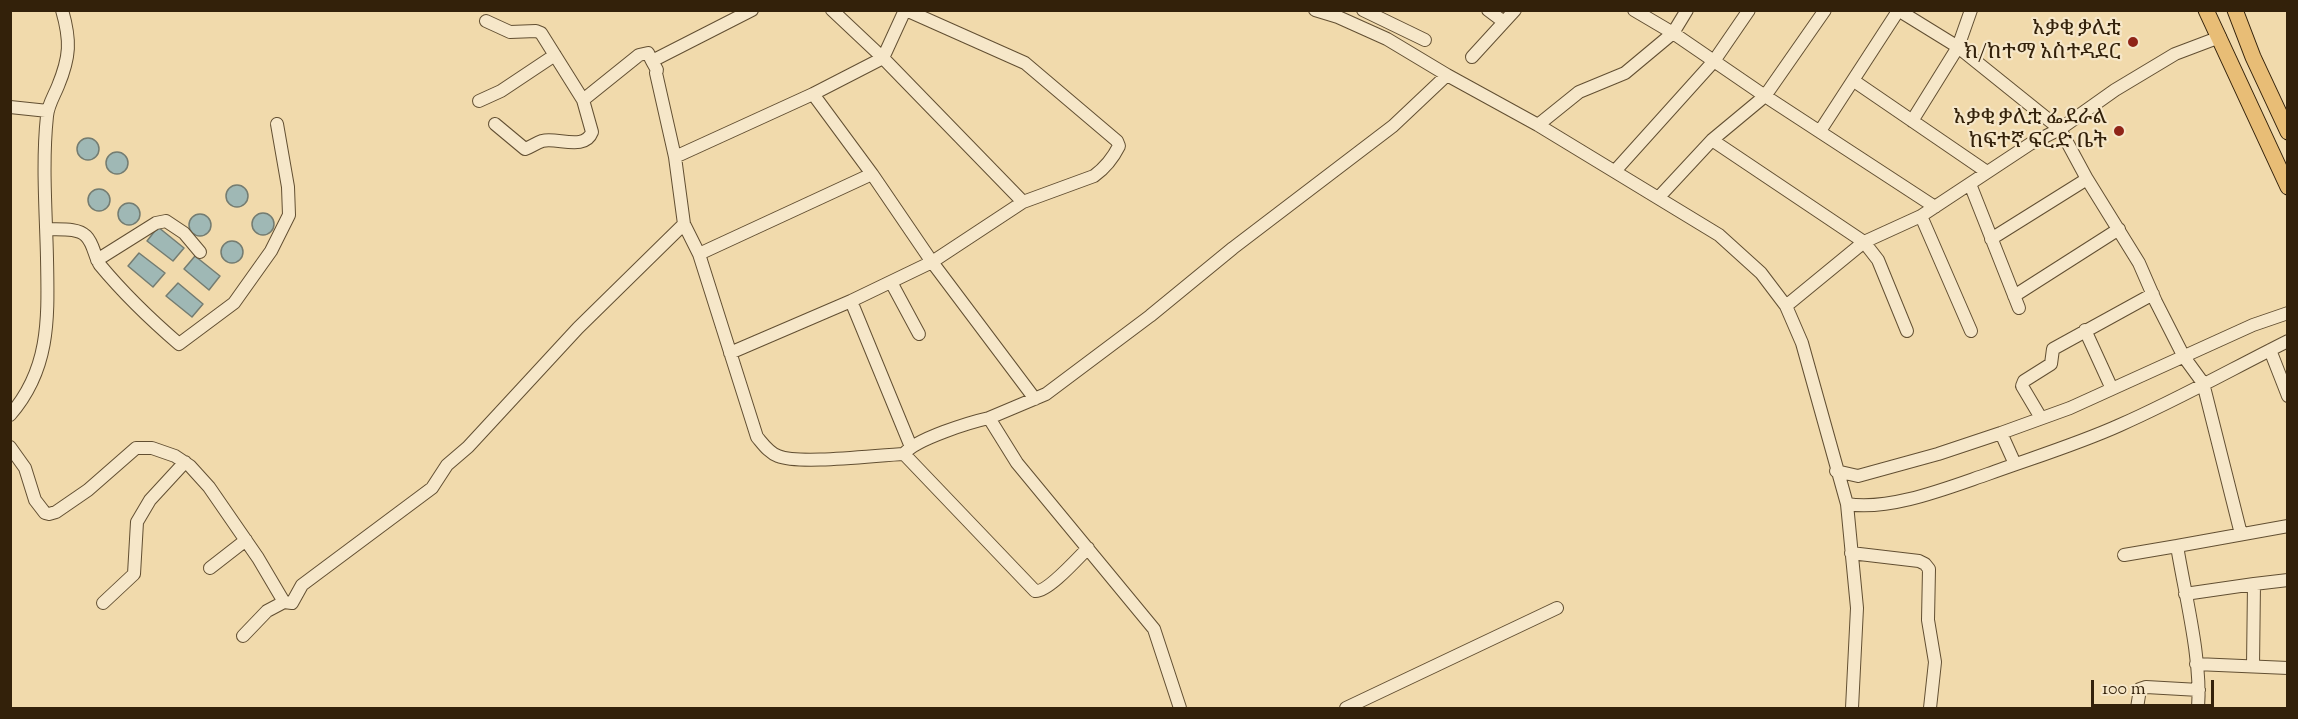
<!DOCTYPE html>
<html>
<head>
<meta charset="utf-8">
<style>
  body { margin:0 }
  #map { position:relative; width:2298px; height:719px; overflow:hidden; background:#f1daac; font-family:"Sorts Mill Goudy",serif }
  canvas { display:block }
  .frame { position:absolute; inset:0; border:12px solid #33210a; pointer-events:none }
  .scale { position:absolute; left:2091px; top:680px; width:123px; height:27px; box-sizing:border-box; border:3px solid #33210a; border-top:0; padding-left:8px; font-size:18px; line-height:21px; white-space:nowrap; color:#33210a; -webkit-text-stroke:4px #f6e7c9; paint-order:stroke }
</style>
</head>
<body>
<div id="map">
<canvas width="2298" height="719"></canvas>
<div class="frame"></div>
<div class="scale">100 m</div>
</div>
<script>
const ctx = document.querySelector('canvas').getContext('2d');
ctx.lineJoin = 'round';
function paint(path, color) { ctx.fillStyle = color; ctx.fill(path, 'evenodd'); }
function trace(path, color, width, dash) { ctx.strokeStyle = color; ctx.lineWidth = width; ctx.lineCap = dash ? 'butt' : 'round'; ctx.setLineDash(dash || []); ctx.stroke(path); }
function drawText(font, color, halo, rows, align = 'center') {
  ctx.font = font + ' "Sorts Mill Goudy","Noto Serif Ethiopic",serif'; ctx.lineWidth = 4.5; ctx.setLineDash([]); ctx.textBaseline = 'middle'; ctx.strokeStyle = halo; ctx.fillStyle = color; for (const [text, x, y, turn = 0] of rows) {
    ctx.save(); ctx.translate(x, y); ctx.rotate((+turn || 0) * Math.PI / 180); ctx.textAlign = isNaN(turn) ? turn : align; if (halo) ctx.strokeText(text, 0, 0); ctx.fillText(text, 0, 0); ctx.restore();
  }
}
const water = new Path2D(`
  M77 149a11 11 0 1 1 22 0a11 11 0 1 1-22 0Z
  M106 163a11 11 0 1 1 22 0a11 11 0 1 1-22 0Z
  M226 196a11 11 0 1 1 22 0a11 11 0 1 1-22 0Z
  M88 200a11 11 0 1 1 22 0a11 11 0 1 1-22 0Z
  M118 214a11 11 0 1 1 22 0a11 11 0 1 1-22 0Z
  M252 224a11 11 0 1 1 22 0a11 11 0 1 1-22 0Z
  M189 225a11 11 0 1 1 22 0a11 11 0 1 1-22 0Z
  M158,227l26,21 -11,13 -26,-20z
  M221 252a11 11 0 1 1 22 0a11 11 0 1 1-22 0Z
  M139,253l26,20 -12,14 -25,-21z
  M195,256l25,20 -11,14 -25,-21z
  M178,283l25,21 -11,13 -26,-21z`);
const minor = new Path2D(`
  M752,10l-100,51 5,9 -1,3 19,84 9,67 15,30 58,183c6,7 12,16 21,19 22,9 99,-1 126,-2 11,-15 67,-32 85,-36
  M832,10l51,48 140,144
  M1315,10l23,7 49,22 60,36 91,50 181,110 42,38 25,33 16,37 45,161 10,104 -5,100
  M1363,10l62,30
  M1488,10l16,12
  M1634,10l39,23 14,-23
  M1898,10l60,37 13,-37
  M486,21l24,11 26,-1 5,2 42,67 9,32c-7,19 -35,5 -50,9 -6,2 -11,6 -17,8l-30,-25
  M2220,37l-45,17 -60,36 -55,39 27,50 52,84 17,39 28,55 19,26 38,151
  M1472,57l43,-47
  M1854,81l133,91
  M813,94l59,80 60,88 103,137
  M583,100l56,-45 9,-2 4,8
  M479,101l22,-10 54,-36
  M10,107l38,4
  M1538,125l41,-33 46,-19 48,-40 92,63 170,111
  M1820,131l78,-120
  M1712,140l152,102 14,18 29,71
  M675,157l138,-63 70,-36 22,-48
  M1615,171l99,-110 35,-51
  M1970,184l49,124
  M1659,197l53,-57 53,-44 60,-86
  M1921,216l50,115
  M46,229c12,1 31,-2 40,7 8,8 8,20 14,29 24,29 50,54 79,79l55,-41 37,-52 18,-36 -1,-28 -11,-63
  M1991,239l96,-60
  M699,254l173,-80
  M97,260l59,-37 10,-2 18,12 16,19
  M891,282l28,52
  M2014,296l105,-67
  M851,301l60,146
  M1786,306l78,-64 57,-26 109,-72 30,-15 -102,-82 -46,74
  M2085,330l27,59
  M2270,350l18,46
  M730,353l121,-52 81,-39 91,-60 71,-26c11,-8 19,-18 25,-30l-2,-5 -92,-78 -119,-53
  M10,415c41,-47 38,-99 37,-157 -1,-46 -5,-95 0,-142 1,-11 7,-20 11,-30 12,-29 13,-45 4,-76
  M2041,418l-19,-32 2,-5 27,-17 2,-15 100,-55
  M2001,433l14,31
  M10,447l15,21 10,32 10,13 4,1 7,-2 32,-22 48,-42h16l23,8 15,10 19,21 49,71 26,44
  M904,454l131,137c12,2 43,-33 53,-43
  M1836,471l22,5 80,-22 63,-21 69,-25 183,-83 35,-12
  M1847,504c43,7 100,-16 141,-30 44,-16 90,-30 132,-49 57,-25 112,-56 168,-84
  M1851,553l68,8 6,3 4,5 -1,51 7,42 -5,46
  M2124,555l53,-9
  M210,568l36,-28
  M2185,594l69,-10
  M103,603l31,-29 3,-52 13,-22 35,-38
  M243,636l24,-25 17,-9 8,1 10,-18 130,-97 15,-23 21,-18 110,-119 106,-104
  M2196,664l92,4
  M2253,666l1,-82 34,-4
  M1180,708l-26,-79 -137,-166 -28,-45 57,-24 104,-78 83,-68 160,-122 54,-51
  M1346,708l211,-100
  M2137,708l3,-19 6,-2 53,3
  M2198,708c4,-48 -13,-113 -21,-162l111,-20`);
const major = new Path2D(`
  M2206,10l82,177
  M2235,10l18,47 35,75`);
const markers = [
  [2133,42,6,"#8f2418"],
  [2119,131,6,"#8f2418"]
];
const poiNames = [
  ["አቃቂ ቃሊቲ",2121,30],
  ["ክ/ከተማ አስተዳደር",2121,54],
  ["አቃቂ ቃሊቲ ፌደራል",2107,119],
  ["ከፍተኛ ፍርድ ቤት",2107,143]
];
paint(water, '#9fb8b5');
trace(water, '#747c71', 1.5);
trace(minor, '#624f32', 14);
trace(major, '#33210a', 17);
trace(minor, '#f6e7c9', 12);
trace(major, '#e8bd76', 15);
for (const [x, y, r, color] of markers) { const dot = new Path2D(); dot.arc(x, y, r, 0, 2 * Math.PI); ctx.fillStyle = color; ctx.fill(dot); trace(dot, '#f6e7c9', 2); }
drawText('21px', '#33210a', '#f6e7c9', poiNames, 'right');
</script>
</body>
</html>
